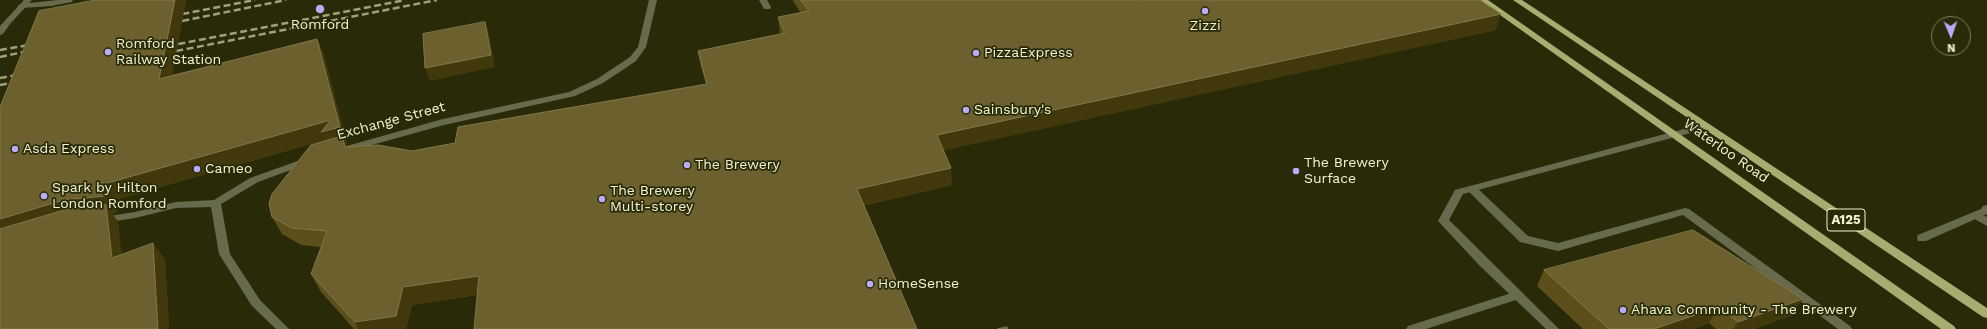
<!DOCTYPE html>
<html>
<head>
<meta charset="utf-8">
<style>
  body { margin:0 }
  #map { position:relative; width:1987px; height:329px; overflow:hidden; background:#292b08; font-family:"Work Sans",sans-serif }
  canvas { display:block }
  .north { position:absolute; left:1931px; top:16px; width:40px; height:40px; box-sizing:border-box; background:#292b08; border:1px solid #797c59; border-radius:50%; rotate:178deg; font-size:11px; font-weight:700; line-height:16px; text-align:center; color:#f1f5d3 }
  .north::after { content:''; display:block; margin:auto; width:14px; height:18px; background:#b9abf7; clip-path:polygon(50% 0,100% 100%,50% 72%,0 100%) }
</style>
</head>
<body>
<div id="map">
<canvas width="1987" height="329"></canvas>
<div class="north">N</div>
</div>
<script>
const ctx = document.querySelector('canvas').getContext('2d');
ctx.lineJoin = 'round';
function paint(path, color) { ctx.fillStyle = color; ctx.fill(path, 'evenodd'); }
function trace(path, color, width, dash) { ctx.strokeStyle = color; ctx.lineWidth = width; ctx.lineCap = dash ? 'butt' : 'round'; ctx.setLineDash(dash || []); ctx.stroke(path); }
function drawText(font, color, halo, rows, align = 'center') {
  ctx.font = font + ' "Work Sans",sans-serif'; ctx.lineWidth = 3.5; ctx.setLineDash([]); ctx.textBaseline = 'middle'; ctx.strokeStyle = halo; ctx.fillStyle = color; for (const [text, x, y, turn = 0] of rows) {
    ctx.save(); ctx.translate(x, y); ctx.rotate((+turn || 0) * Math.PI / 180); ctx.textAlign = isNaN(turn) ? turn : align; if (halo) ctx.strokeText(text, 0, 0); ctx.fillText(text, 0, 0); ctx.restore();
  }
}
const service = new Path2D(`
  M58,0h15l-1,2 -21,4 -30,2 -4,-2 4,-2z
  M759,0h8l4,7 -1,2h-6z
  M1705,123l5,3 -2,2 -32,9 -5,-3 2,-2z
  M1472,186l4,1 52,49 30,7 127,-35 4,1 161,117 2,3h-14l-155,-114 -125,36 -38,-9 -52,-51 -1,-2 1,-2z
  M1975,212l12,5v9l-16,-9 -1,-2z`);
const pedestrian = new Path2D(`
  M1518,291l4,1 2,3 -2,3 -96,31h-20l2,-3z`);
const minor = new Path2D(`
  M24,0h8l-22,24 -7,10 -3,1v-9z
  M649,0h8l-11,47 -10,14 -33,22 -28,13 -131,29 -105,29 -5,-3 2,-2 107,-30 126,-27 28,-13 33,-22 8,-10z
  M1676,131l5,3 -2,2 -216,58 -14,26 110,109h-13l-67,-64 -41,-44 17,-31z
  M306,158l5,3 -1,2 -52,19 -37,22 9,50 30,46 29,29h-13l-24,-23 -33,-52 -8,-47 -35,1 -41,10 -33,5 -5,-3 5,-3 33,-5 41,-10 38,-2 36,-22z
  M1987,205v9l-61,27h-8l-1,-3 1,-3 63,-26 2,-3z`);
const primary = new Path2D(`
  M1479,0h9l466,326 2,3h-15z
  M1513,0h9l465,308v10l-4,-1z`);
const rail = new Path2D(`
  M172,16l83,-16
  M172,23l114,-23
  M168,46l237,-46
  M0,50l35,-6
  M166,53l271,-53
  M0,57l33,-7
  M0,78l22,-4
  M0,85l21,-4`);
const wall = new Path2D(`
  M96,0h90l-14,75 145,-36 7,16 23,89h-1l1,3 65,4 43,-8 251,-59 -5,-17 -3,-16 82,-17 -2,-17 23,-4 -8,-12v-1h687l16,30 -553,120 9,35 -475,110 -65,10 -6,24h-52l-33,-37 -10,-18 10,-27 -20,-2 -19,-11 -10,-17 53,-77 -210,60 2,13h-5l6,9 3,33 32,-12 12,17 4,69h-169z
  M1544,270l248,45 -38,14h-38l-7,-6 -16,6h-110l-46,-43z`);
const shadedWall = new Path2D(`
  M175,0h11l-18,95 -9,-16z
  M1501,14l-5,16 -559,122v-17z
  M485,22l4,11 6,34 -65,14 -5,-13z
  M317,39l7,16 23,89h-1l3,8 -20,-3 -4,-9 -210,60 2,13h-5l6,9 6,54 -124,-36v-21z
  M951,168l1,17 -93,21 -2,-17z
  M153,243l12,17 4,69h-11z
  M479,276l8,17 -75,12 -6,24h-48l-3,-7 48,-35z
  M1803,299l-11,16 -38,14h-21l5,-7z
  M1719,307l-10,16 -16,6h-39z`);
const building = new Path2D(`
  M96,0h79l-16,79 158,-40 23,88 -19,5 10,-12 -227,64 1,12 -41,4 -64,19v-112l39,-96z
  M801,0h679l21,14 -564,121 14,33 -94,21 60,140h-443l5,-53 -76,11 -7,29 -41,6 -44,-48 16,-43 -35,-3 -20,-11 -3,-13 3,-10 39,-49 31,-9 3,11 33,-2 34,6 43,-8 3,-16 249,-43 -9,-33 87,-18 -7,-16 31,-6z
  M485,22l6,33 -66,13 -2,-34z
  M106,205l6,53 41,-15 5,86h-158v-100l64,-19z
  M1693,230l110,69 -65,23 -19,-15 -65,22h-45l-65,-59z
  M1007,327l1,2h-10z`);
const markers = [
  [320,9,5,"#b9abf7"],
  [1205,11,4,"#b9abf7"],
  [108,52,4,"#b9abf7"],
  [976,53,4,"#b9abf7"],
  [966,110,4,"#b9abf7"],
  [15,149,4,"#b9abf7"],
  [687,165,4,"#b9abf7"],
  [197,169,4,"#b9abf7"],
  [1296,171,4,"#b9abf7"],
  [44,196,4,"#b9abf7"],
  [602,199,4,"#b9abf7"],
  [870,284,4,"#b9abf7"],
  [1623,310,4,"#b9abf7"]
];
const shields = [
  [1846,220,38]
];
const shieldNames = [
  ["A125",1846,220]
];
const poiNames = [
  ["Romford",320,25,"center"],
  ["Zizzi",1205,26,"center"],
  ["Romford",116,44],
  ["Railway Station",116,60],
  ["PizzaExpress",984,53],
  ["Sainsbury's",974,110],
  ["Asda Express",23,149],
  ["The Brewery",1304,163],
  ["Surface",1304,179],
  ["The Brewery",695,165],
  ["Cameo",205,169],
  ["Spark by Hilton",52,188],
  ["London Romford",52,204],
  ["The Brewery",610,191],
  ["Multi-storey",610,207],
  ["HomeSense",878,284],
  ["Ahava Community - The Brewery",1631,310]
];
const streetNames = [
  ["Exchange Street",391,121,-15],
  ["Waterloo Road",1726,151,35]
];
paint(service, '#686a4e');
paint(pedestrian, '#686a4e');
paint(minor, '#686a4e');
paint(primary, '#a7ac70');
trace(rail, '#9ea17f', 2.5, [7, 3.5]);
paint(wall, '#5c4f1b');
paint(shadedWall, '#41390b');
paint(building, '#6c602f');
trace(building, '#817848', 1);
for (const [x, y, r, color] of markers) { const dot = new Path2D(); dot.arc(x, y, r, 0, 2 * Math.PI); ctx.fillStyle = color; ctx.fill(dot); trace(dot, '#292b08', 1.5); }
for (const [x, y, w] of shields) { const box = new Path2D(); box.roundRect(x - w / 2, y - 11, w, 22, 3); ctx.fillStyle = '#292b08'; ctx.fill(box); trace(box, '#f1f5d3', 1); }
drawText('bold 13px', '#f1f5d3', null, shieldNames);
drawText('14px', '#f1f5d3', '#292b08', poiNames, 'left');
drawText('14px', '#f1f5d3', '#292b08', streetNames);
</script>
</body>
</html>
